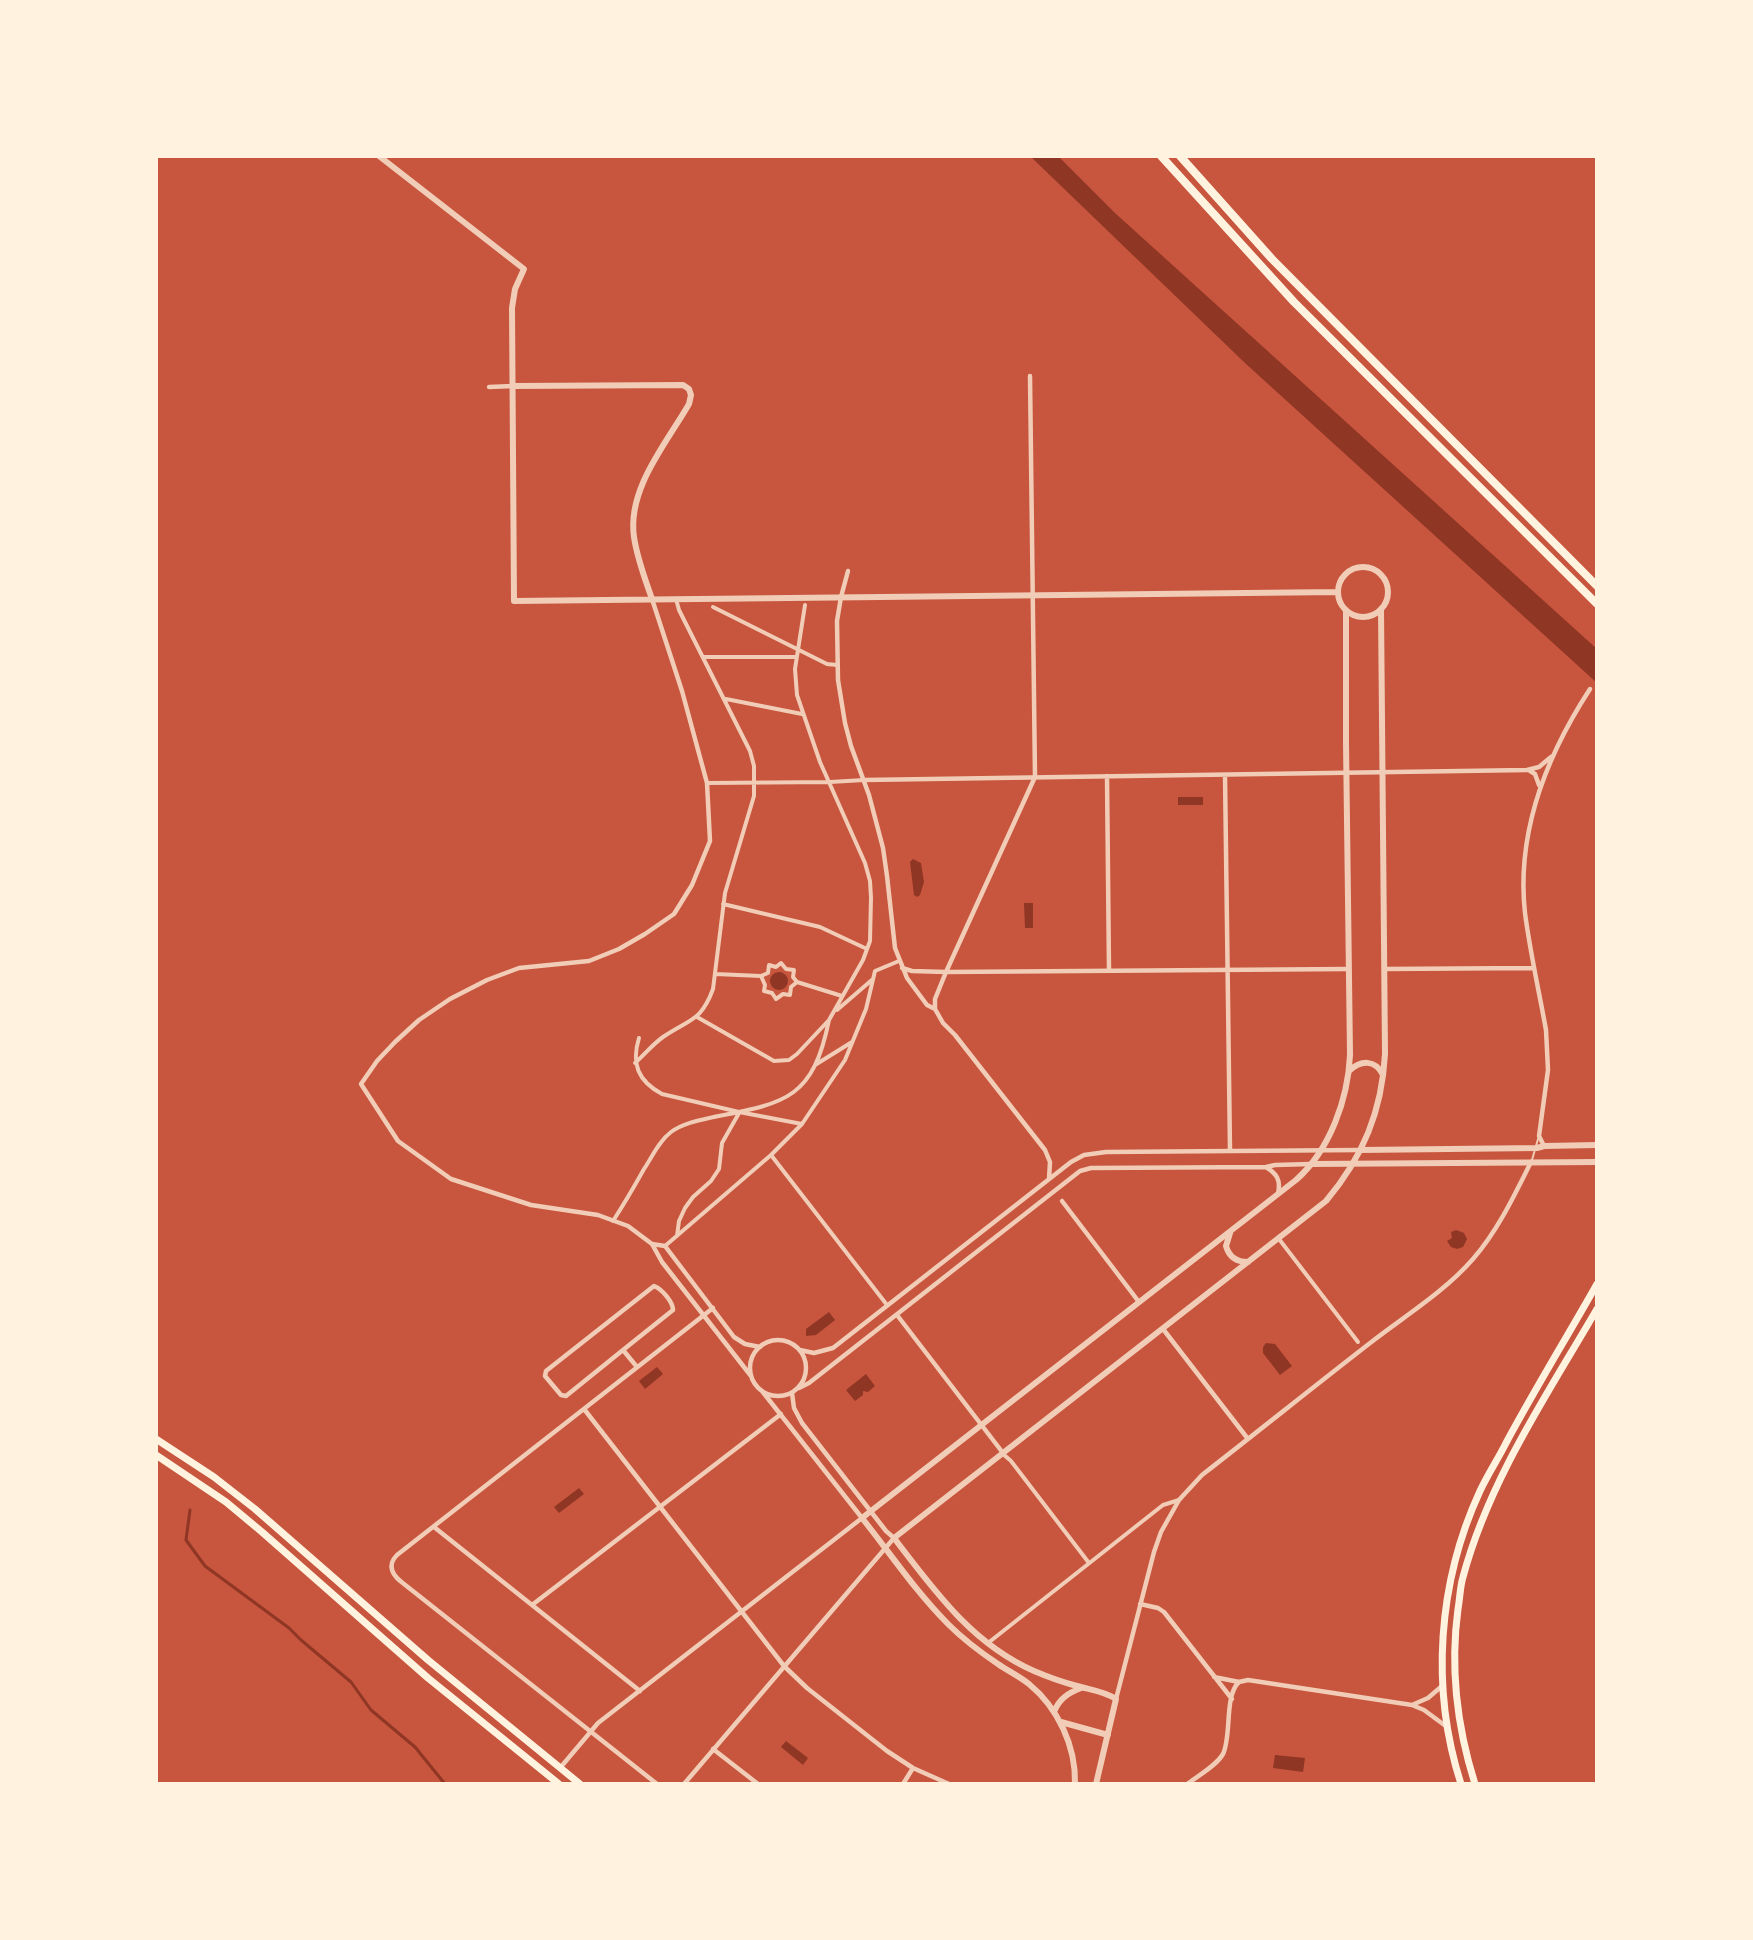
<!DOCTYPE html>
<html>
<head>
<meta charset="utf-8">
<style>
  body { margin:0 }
  #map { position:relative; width:1753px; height:1940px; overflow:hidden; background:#c8553d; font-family:"Public Sans",sans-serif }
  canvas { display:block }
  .frame { position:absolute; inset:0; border:158px solid #fff3e0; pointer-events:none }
</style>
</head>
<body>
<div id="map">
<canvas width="1753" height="1940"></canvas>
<div class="frame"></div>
</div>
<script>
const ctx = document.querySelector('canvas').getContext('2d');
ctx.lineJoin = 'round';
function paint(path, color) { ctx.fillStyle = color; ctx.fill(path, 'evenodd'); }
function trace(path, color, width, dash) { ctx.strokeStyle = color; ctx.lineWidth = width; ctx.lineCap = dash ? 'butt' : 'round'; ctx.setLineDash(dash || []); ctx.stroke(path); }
const water = new Path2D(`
  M1030,156h28l57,57 482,436v34l-352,-320z
  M1178,797h25v8h-25z
  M913,859l8,4 3,19 -4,13 -3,2 -3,-2 -4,-33z
  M1024,903h9v25h-8z
  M770 981a9 9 0 1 1 18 0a9 9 0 1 1-18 0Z
  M1456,1230l8,3 3,6 -4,8 -6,2 -6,-2 -4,-6 5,-3 -1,-6z
  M829,1312l6,8 -19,15 -10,1v-7z
  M1266,1343l9,1 17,22 -12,9 -17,-22v-6z
  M657,1367l6,7 -18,15 -6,-8z
  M866,1374l9,12 -7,6 -5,-1v4l-8,6 -9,-11z
  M579,1488l5,6 -25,19 -5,-6z
  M786,1741l22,17 -5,7 -22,-18z
  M1275,1755l30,3 -2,14 -30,-4z`);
const stream = new Path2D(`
  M190,1510l-4,30 19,26 84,62 12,12 50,42 20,28 44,37 30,37`);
const service = new Path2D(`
  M1532,1160l6,-21`);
const pedestrian = new Path2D(`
  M713,607l114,57 10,1
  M704,657h92
  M726,699l76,15
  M707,783l123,-1 34,-2
  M723,904l97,23 47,22
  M715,974l46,2 7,-3 1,-8 7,2 5,-4 5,6 8,1 -1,7 4,5 -6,5 -1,8 -7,-1 -7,5 -4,-6 -8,-2 1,-6 -4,-9
  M797,982l45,14
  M837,1010l36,-31
  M697,1017l77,44 15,-1 8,-6 32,-34 34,-60 7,-19 1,-43 -1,-17 -5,-18 -45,-101 -23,-67 -2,-26 10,-64
  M639,1038c-8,26 -1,43 23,56l77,18 63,12
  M635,1063c9,-8 18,-19 28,-26 26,-18 38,-15 50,-48l12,-96 29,-97v-30l-4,-15 -71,-141 -3,-11
  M815,1065l37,-23
  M771,1155l116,150
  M613,1221c11,-17 21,-34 31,-52 8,-12 15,-28 27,-37 12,-9 29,-12 43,-15 72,-14 99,-18 115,-97
  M677,1236l2,-15 6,-13 8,-11 18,-16 8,-12 3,-26 17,-30
  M1279,1239l79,103
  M665,1246l106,-91 31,-31 43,-64 21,-51 9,-38 24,-10
  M1003,1454l8,7 78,102
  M988,1643l175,-138 16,-5`);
const minor = new Path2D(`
  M489,387l24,-1
  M848,571l-7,26 -4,24 1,59 7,43 6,23 18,49 14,53 4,28 8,72 12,30 20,27 8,4 8,14 12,12 90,115 5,12 -1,17
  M652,599l30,92 25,92 3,58 -18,44 -18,29 -29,20 -26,15 -30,12 -70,7 -32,12 -37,19 -31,21 -24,22 -18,19 -16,23 37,57 53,38 80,26 67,10 30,11 24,18 10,18 89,114
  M1530,771l5,3 4,11
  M1225,775l5,375
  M1107,776l2,194
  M864,780l663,-10 12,-3 12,-10
  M902,968l10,3 34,1 402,-3
  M1384,969l150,-1
  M935,1009v-10l11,-27 89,-195 -5,-401
  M1544,1146l-5,-10 9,-66 -2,-40c-7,-39 -16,-78 -21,-117 -9,-81 22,-158 65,-224
  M1266,1167c11,7 15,13 12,27
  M1062,1201l77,101
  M652,1244l13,2 69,91 11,7 15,3
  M897,1315l106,138
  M1163,1329l85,110
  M750 1368a28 28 0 1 1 56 0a28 28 0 1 1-56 0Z
  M623,1350l-57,46 -5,-1 -16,-19 1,-5 108,-85c8,3 19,16 19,24l-50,40 14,17
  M800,1350l14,3 19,-5 238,-186 13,-7 22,-3 254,-2
  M799,1388l10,-5 271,-212 11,-3 175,-1 9,-2 36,-1
  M584,1409l200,257 23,22 80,63 26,17 36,16
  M434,1527l206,164
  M1140,1604l18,4 6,4 68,87
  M532,1605l249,-191
  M1214,1677l25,5 9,-2 164,25 12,5 23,17
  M1116,1699l38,-147 7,-20 18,-32 23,-25c58,-45 115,-91 172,-135 34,-26 71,-49 99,-81 25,-29 41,-63 58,-97
  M1412,1705l16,-7 14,-12
  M713,1749l45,35
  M560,1768l38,-45 264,-205 -100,-127
  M657,1784l-253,-200c-11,-8 -18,-18 -7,-29l316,-247
  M684,1784l210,-246 -8,-7 -84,-108 -8,-15 -2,-15
  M903,1784l10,-16
  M1187,1784c11,-8 29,-18 36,-30 9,-19 1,-58 16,-72`);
const tertiary = new Path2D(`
  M379,156l145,113 -9,20 -3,19 2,293 824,-9
  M513,386l170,-1 6,4 2,6 -2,9c-23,40 -62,85 -55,133 3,21 11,42 18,62
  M1338 592a25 25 0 1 1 50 0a25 25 0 1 1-50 0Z
  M1349,1071c12,-11 26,-12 34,4
  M1360,1150l177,-2 7,-2 53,-1
  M1311,1164l286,-2
  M1230,1233l-4,13c3,11 10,16 22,16
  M1054,1712c5,-13 14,-19 27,-24
  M1061,1722l47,13
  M1075,1784c1,-38 -17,-76 -46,-100 -10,-8 -21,-13 -31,-20 -18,-12 -35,-25 -50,-40 -32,-32 -58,-71 -86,-106l434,-338c34,-30 52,-81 54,-125l-4,-312v-133
  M1096,1784l20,-85c-12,-8 -25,-9 -39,-13 -15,-4 -29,-9 -43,-15 -63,-28 -100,-81 -140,-133l432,-337c37,-44 56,-90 59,-147l-4,-445`);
const secondary = new Path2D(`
  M156,1439l58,38 41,32 173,151 152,124
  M156,1455l70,47 36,30 166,146 131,106
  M1461,1784c-31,-96 -23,-202 19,-293 8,-17 18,-32 26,-48 29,-54 61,-106 91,-159
  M1475,1784c-18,-57 -25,-116 -17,-175 2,-11 2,-22 5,-32 26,-97 84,-182 134,-268`);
const trunk = new Path2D(`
  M1161,156l133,146 303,302
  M1180,156l92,103 325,327`);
paint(water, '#8f3625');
trace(stream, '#8f3625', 3);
trace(service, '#f1ccb7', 2);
trace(pedestrian, '#f1ccb7', 4);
trace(minor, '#f1ccb7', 4.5);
trace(tertiary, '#f1ccb7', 6);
trace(secondary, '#fff3e0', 7);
trace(trunk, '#fff3e0', 8);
</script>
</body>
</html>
